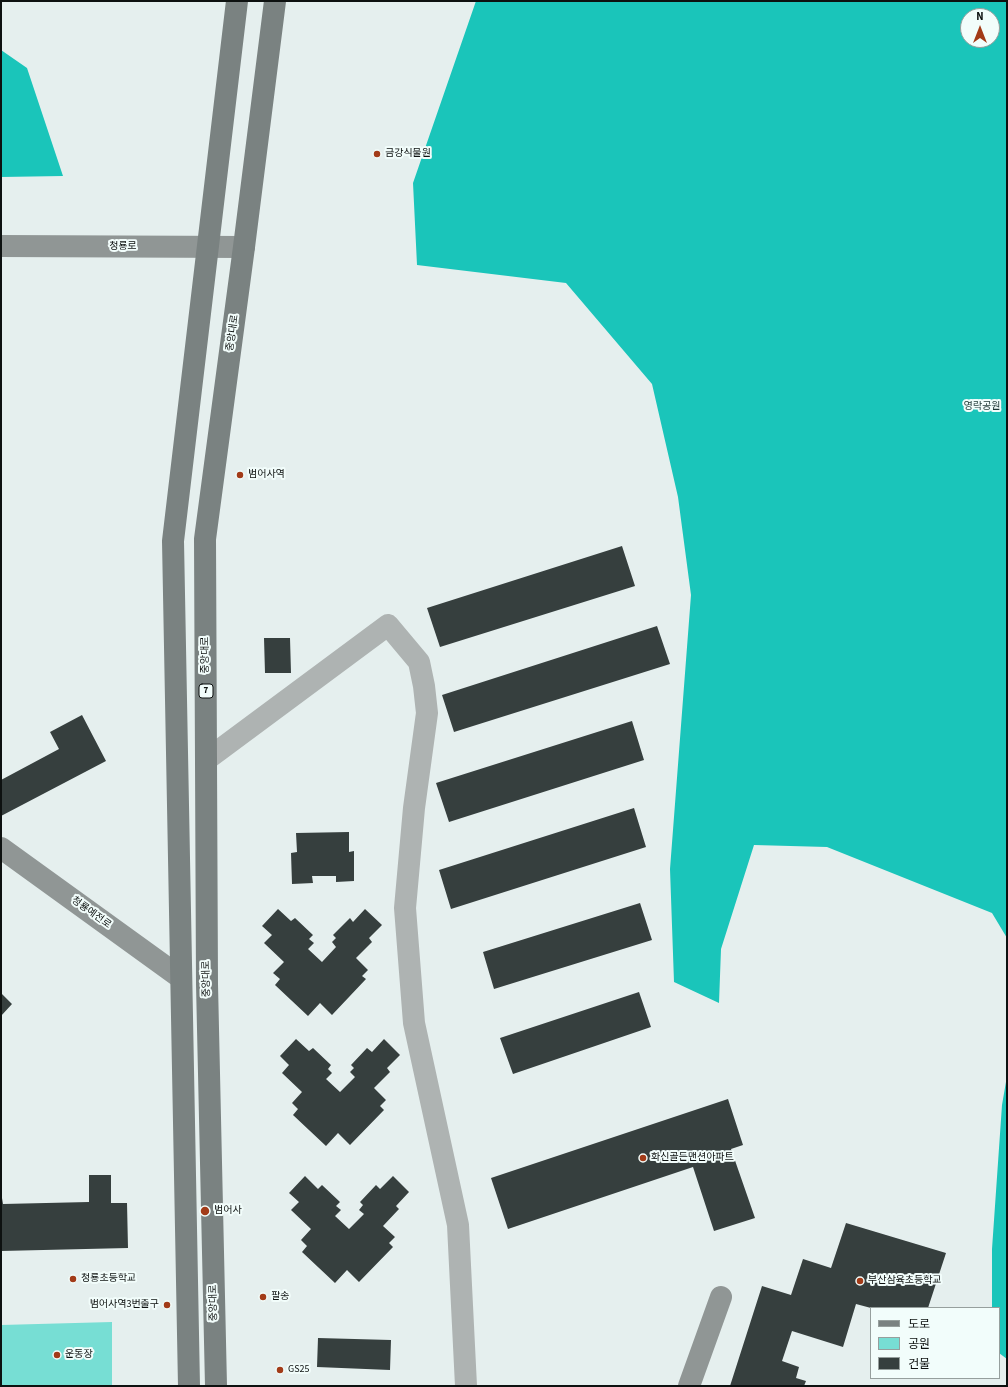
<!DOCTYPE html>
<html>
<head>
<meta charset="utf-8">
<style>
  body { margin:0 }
  #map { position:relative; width:1008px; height:1387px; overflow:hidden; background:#e5efee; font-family:"Source Sans 3","Noto Sans KR",sans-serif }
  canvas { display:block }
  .frame { position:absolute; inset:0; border:2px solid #0d1110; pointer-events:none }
  .legend { position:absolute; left:870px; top:1307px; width:130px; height:72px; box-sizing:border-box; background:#f2fdfb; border:1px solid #969f9d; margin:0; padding:5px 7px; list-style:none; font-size:12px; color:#0d1110 }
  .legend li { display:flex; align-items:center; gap:8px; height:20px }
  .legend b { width:20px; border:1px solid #969f9d }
  .north { position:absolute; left:960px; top:8px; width:40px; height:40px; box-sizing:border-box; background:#f2fdfb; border:1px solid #969f9d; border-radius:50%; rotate:0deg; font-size:11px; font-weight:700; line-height:16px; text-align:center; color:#0d1110 }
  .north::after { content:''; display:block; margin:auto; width:14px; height:18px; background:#a23b18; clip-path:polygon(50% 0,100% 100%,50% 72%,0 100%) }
</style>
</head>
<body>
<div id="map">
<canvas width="1008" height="1387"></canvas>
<div class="frame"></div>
<ul class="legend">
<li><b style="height:5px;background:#7a8281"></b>도로</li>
<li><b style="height:11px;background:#77ded4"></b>공원</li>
<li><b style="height:11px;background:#363f3e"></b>건물</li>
</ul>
<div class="north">N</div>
</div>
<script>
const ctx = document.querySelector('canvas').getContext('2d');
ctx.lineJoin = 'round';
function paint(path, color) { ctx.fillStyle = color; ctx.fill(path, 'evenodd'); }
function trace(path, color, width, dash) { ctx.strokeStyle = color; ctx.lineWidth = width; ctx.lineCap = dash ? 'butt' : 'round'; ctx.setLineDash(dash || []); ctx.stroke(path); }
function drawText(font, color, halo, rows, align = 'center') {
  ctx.font = font + ' "Source Sans 3","Noto Sans KR",sans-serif'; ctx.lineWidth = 4; ctx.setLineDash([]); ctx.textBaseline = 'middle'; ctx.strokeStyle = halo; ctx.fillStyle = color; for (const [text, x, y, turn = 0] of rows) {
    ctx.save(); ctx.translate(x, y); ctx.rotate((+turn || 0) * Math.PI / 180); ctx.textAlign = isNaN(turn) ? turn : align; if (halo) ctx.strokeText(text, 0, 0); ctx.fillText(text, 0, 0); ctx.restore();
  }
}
const green = new Path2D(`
  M112,1322v64h-111v-61z`);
const forest = new Path2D(`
  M476,1h531v937l-15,-25 -165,-66 -73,-2 -33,104 -2,54 -45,-21 -4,-113 21,-274 -13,-98 -26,-113 -86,-101 -149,-18 -4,-82zM968,16h24v24h-24z
  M1,50l26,18 36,108 -62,1z
  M1007,1076v283l-8,-6v-45h-7v-59l10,-144z`);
const building = new Path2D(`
  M622,546l13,40 -195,61 -13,-39z
  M657,626l13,38 -216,68 -12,-37z
  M264,638h26l1,35h-26z
  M82,715l24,46 -105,55v-36l58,-31 -9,-17z
  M632,721l12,39 -195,62 -13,-39z
  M634,808l12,39 -195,62 -12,-39z
  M349,832v20l5,-1v30l-18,1v-6h-24l1,7 -21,1 -1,-31 6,-1 -1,-19z
  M640,903l12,37 -158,49 -11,-37z
  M278,909l13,12 4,-3 18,17 -4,4 5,4 -6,6 14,13 14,-15 -4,-5 4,-4 -3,-3 17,-17 3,4 12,-13 17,16 -13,13 3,4 -16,16 12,12 -6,6 4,3 -34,36 -12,-12 -12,13 -33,-31 5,-6 -7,-6 11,-11 -20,-19 8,-8 -10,-9z
  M639,992l12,35 -138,47 -13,-36z
  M1,993l11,11 -11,12z
  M296,1039l13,12 4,-3 18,17 -3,4 4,4 -6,6 14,13 15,-15 -5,-5 4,-4 -3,-3 16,-17 5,4 12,-13 16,16 -13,13 3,4 -16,16 12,12 -6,6 4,4 -34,35 -12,-12 -12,13 -33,-31 5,-6 -6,-6 10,-11 -20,-19 7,-8 -9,-9z
  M728,1099l15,46 -12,4 24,69 -41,13 -21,-64 -185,62 -17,-51z
  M89,1175h22v28h16l1,45 -127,3v-59l2,12 86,-2z
  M305,1176l13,13 4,-4 18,17 -4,4 5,4 -6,6 14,13 15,-15 -5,-4 4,-5 -3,-3 16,-17 4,4 13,-13 16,16 -13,14 3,3 -16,17 12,11 -6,6 4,4 -34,35 -12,-12 -12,13 -33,-31 5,-6 -6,-6 10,-11 -20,-19 8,-8 -10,-9z
  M846,1223l100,30 -18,55h-57l-15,-4 -13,43 -51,-16 -10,30 17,6 -3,11 10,3 -2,5h-74l32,-100 29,9 12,-36 28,9z
  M318,1338l73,2 -1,30 -73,-3z`);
const street = new Path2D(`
  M206,760l182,-135 31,37 5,24 3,27 -13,95 -9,100 9,115 44,202 8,161`);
const secondary = new Path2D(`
  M1,246l243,1
  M1,848l180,130
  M689,1386l32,-89`);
const primary = new Path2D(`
  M189,1386l-16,-845 64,-540
  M216,1386l-9,-402 -2,-445 39,-292 31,-246`);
const markers = [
  [377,154,4,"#a23b18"],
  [240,475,4,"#a23b18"],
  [643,1158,4,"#a23b18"],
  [205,1211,5,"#a23b18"],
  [73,1279,4,"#a23b18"],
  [860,1281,4,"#a23b18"],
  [263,1297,4,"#a23b18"],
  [167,1305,4,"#a23b18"],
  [57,1355,4,"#a23b18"],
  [280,1370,4,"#a23b18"]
];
const shields = [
  [206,691,14]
];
const shieldNames = [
  ["7",206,691]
];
const poiNames = [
  ["금강식물원",385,154],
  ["범어사역",248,475],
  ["화신골든맨션아파트",651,1158],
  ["범어사",214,1211],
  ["청룡초등학교",81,1279],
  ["부산삼육초등학교",868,1281],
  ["팔송",271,1297],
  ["범어사역3번출구",159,1305,"right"],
  ["운동장",65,1355],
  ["GS25",288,1370]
];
const streetNames = [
  ["청룡로",123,247],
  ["중앙대로",233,333,-82],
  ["중앙대로",206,655,-90],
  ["청룡예전로",91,913,36],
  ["중앙대로",207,979,-91],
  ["중앙대로",214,1303,-91]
];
const parkNames = [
  ["영락공원",982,407]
];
paint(green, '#77ded4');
paint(forest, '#1ac5ba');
paint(building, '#363f3e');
trace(street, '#aeb3b2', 22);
trace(secondary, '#909695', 22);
trace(primary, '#7a8281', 22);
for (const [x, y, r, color] of markers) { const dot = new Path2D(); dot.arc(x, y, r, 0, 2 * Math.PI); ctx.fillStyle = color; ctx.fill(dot); trace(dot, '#f2fdfb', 1.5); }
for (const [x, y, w] of shields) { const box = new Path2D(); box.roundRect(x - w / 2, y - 7, w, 14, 3); ctx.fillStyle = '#f2fdfb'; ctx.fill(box); trace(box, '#0d1110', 1); }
drawText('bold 9px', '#0d1110', null, shieldNames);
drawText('10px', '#0d1110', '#f2fdfb', poiNames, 'left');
drawText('10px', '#0d1110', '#f2fdfb', streetNames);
drawText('10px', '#1e3735', '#f2fdfb', parkNames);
</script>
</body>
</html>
